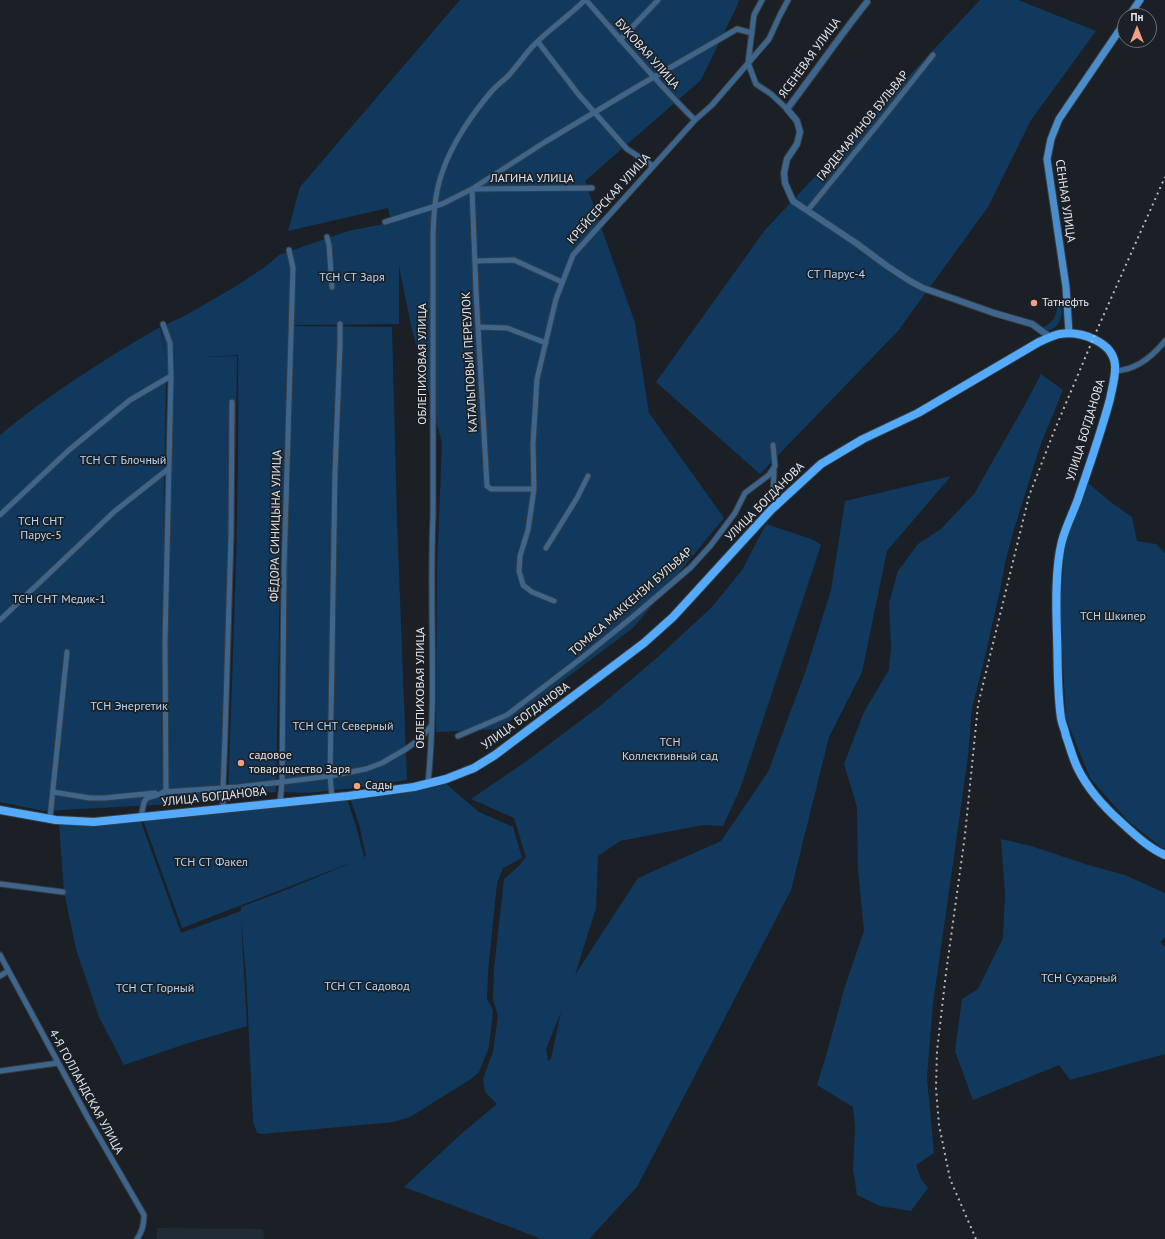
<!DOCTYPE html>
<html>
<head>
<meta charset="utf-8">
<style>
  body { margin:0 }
  #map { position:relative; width:1165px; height:1239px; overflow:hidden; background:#1a2026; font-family:"PT Sans",sans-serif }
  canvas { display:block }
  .north { position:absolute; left:1117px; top:8px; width:40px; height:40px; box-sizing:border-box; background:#1a2026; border:1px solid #6a7075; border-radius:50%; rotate:0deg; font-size:11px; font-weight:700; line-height:16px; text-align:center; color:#e3e7ec }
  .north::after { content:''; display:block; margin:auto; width:14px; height:18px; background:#f39f83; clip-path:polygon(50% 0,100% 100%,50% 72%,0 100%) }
</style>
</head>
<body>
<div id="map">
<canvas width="1165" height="1239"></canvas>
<div class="north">Пн</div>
</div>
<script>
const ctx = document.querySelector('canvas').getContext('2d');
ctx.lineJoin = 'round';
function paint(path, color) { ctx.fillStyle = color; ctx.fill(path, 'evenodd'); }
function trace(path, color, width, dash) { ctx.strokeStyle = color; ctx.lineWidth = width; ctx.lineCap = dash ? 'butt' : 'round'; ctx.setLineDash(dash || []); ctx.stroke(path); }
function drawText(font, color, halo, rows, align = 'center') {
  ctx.font = font + ' "PT Sans",sans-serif'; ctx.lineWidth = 3.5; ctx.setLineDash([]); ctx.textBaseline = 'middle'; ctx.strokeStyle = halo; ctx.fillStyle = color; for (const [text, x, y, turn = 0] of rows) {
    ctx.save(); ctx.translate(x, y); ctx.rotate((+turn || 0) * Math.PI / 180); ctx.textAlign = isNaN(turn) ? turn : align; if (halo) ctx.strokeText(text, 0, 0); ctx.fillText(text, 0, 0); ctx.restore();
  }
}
const built = new Path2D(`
  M157,1228l106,1 1,10h-107z`);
const green = new Path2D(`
  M460,0h279l-3,8 -35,72 -116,101 50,142 14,90 75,105 -90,109 -135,102 -63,3 1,-162 5,-127 -30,-113 -13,-64v58l-110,1 -9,245 -4,222 -48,2c5,-146 12,-292 10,-439l-36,2 35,-1 -3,189 -8,253 -54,6 -128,7 -44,-9v-181l81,-81 -81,79v-100l66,-64 -66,63v-83c49,-41 105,-76 160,-108l7,37 -6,-37 27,-13 45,-26 32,-21 14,-12 69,-24 36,-7 6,-1 2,1 -4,-16 -100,23 12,-44zM168,378l-5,162 -73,67 73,-67 3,-160z
  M980,0h38l78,31 -65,89 -43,87 -90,124 -138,143 -104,-92 109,-152z
  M1058,302h2c5,11 -1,31 -16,28v-3c12,-7 12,-12 14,-25z
  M294,326l98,1 5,194 10,259 -36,6 -62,7 -30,-1z
  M1041,374l22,16 -23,56 -27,87 -7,26 -6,31 -16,71 -12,47 -4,48 -14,100 -21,147 -6,74 7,76 -18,12 5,14 7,9 -17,23 -31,-5 -23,-11 -4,-26 2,-43 -2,-19 -36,-22 11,-36 17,-63 19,-55 -6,-62 -1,-62 -13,-43 20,-52 25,-42 2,-22 -2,-45 9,-32 20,-27 23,-15 33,-35 53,-93z
  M951,476l-64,75 -25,121 -33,65 -38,153 -154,297 -48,52h-47l-138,-52 56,-52 37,-31 -12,-12 -2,-13 10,-27 5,-37 -5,-15 1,-32 10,-89 15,-13 7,-9 -12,-39 -43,-19 57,-39 72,-54 59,-50 53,-49 30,-37 24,-46 48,16 7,5 -81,244 -17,37 -20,-1 -83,16 -22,15 -2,52 -21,67 63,-97 83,-37 47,-69 38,-102 25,-80 14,-89zM561,1012l-10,47 -3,2 -2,-12z
  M1088,483l24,20 20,14 5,24 19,3 9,9v297l-37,-29 -38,-43 -24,-59 -6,-108 5,-68z
  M445,782l7,7 27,23 34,15 9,31 -19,10 -6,15 -9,89 -1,27 6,11 -4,37 -10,25 -8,7 -61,38 -16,5 -132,12 -5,-1 -4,-11 -7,-149 -5,-53 6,106 -62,18 -61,21 -25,-48 -23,-68 -12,-57 -5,-69 37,2 45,-3 40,111 60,-22v-4l45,-17 72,-30 -176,68 -39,-108 204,-21 9,27 8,31 2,-1 -7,-32 -9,-26z
  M1001,839l30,7 57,19 37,10 40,18v44l-5,5 5,5v107l-95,26 -11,-15 -86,35 -18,-49 7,-52 16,-10 25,-51 2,-45z`);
const minor = new Path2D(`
  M586,0c36,41 70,82 109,120
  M762,0l-8,15 -6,48 8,21 15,10 16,15
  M620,40l38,-40
  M538,42l41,53 48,54 26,17
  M808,210l75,-92 50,-63
  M385,222l57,-18 30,-15 73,-47 90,-54 102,-59 15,4
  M327,237l2,8 3,42
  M475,261l39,-1 48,22
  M478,327l29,1 39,15
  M1115,371c21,-1 37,-14 50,-30
  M534,489h-43l-4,-3 -11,-195 -4,-102 120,-1
  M773,496l1,-25
  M0,515l69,-65 61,-50 41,-24
  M546,548l31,-50 11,-22
  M554,601l-22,-9 -9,-7 -4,-14 1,-15 8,-26 6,-41 -1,-45 4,-65 19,-80 17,-44 122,-135 17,-15 57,-66 11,-24 8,-15
  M0,620l115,-109 53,-42
  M458,736l49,-21 76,-58 52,-42 56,-48 20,-22 24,-32 10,-20 24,-18 6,-9 -2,-21
  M428,783c9,-88 1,-178 5,-267v-283c1,-20 2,-41 9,-60 9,-28 30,-59 49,-81 5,-6 12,-11 18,-17 8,-9 15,-19 23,-28 16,-17 36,-30 53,-47
  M53,792l37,6h14l51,-5
  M163,792l75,-5 44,-5 48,-6 36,-7 16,-6 24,-14 14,-10 11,-13
  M332,798l-2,-22 5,-304 5,-127v-21
  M280,803l2,-21 2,-213 9,-301 -4,-18
  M223,808v-20l2,-52 6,-200 1,-134
  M141,817l3,-15 3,-4 19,-6 -1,-150 6,-266 -1,-33 -7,-19
  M50,818l17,-166
  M0,884l63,8
  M0,955l88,163 56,97c0,9 -1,16 -7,24
  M0,976l8,-5
  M0,1071l58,-8`);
const tertiary = new Path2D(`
  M867,2c-28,35 -53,72 -80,107l10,12 3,11 -3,12 -10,15 -3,14 1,10 8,18 63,42 31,23 23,15 13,7 71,25 38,11 18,13`);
const secondary = new Path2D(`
  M1129,16l11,-16
  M1069,333l-3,-46 -19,-128 4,-20 8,-20 66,-97`);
const primary = new Path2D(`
  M0,810l56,10 38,2 254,-26 66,-9 32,-8 28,-11 21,-13 149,-112 29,-26 98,-107 50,-46 42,-25 55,-26 121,-71c7,-3 14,-7 21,-8 20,-3 53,7 55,31 1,11 -3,23 -5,34 -9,34 -21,67 -32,100 -5,14 -12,27 -16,42 -7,27 -6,66 -5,94 1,28 0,56 4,83 1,6 4,12 5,18 4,11 7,23 12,33 10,20 27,39 44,54 13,12 27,25 43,32`);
const rail = new Path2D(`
  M976,1239l-26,-60 -11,-54 -3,-37 1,-37 9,-78 19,-138 13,-130 51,-209 24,-62 40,-95 72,-162`);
const markers = [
  [1034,303,4,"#f39f83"],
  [241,763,4,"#f39f83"],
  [357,786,4,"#f39f83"]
];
const streetNames = [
  ["БУКОВАЯ УЛИЦА",647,54,48],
  ["ЯСЕНЕВАЯ УЛИЦА",810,58,-54],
  ["ГАРДЕМАРИНОВ БУЛЬВАР",863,126,-51],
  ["ЛАГИНА УЛИЦА",532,179],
  ["КРЕЙСЕРСКАЯ УЛИЦА",609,199,-48],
  ["СЕННАЯ УЛИЦА",1065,201,82],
  ["КАТАЛЬПОВЫЙ ПЕРЕУЛОК",470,362,-93],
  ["ОБЛЕПИХОВАЯ УЛИЦА",423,364,-90],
  ["УЛИЦА БОГДАНОВА",1086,430,-73],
  ["УЛИЦА БОГДАНОВА",765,502,-45],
  ["ФЁДОРА СИНИЦЫНА УЛИЦА",276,526,-89],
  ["ТОМАСА МАККЕНЗИ БУЛЬВАР",631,602,-41],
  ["ОБЛЕПИХОВАЯ УЛИЦА",421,688,-90],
  ["УЛИЦА БОГДАНОВА",526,716,-36],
  ["УЛИЦА БОГДАНОВА",214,797,-6],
  ["4-Я ГОЛЛАНДСКАЯ УЛИЦА",86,1092,61]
];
const parkNames = [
  ["СТ Парус-4",836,275],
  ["ТСН СТ Заря",352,278],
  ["ТСН СТ Блочный",123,461],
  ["ТСН СНТ",41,522],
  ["Парус-5",41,536],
  ["ТСН СНТ Медик-1",59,600],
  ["ТСН Шкипер",1113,617],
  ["ТСН Энергетик",129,707],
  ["ТСН СНТ Северный",343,727],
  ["ТСН",670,743],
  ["Коллективный сад",670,757],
  ["ТСН СТ Факел",211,863],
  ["ТСН Сухарный",1079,979],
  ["ТСН СТ Садовод",367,987],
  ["ТСН СТ Горный",155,989]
];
const poiNames = [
  ["Татнефть",1042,303],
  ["садовое",249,756],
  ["товарищество Заря",249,770],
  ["Сады",365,786]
];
paint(built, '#212b36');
paint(green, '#11395e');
trace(minor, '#363c42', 7);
trace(tertiary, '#363c42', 8);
trace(secondary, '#363c42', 9);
trace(primary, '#363c42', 10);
trace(minor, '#3e658c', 5);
trace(tertiary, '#3e658c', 6);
trace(secondary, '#4b8dcb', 7);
trace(primary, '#54abfd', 8);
trace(rail, '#b4b9be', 2, [2, 4]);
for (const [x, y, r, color] of markers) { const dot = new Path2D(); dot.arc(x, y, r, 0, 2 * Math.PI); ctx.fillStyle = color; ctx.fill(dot); trace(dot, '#1a2026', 1.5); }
drawText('12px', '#e3e7ec', '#1a2026', streetNames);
drawText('12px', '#b7d6f7', '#1a2026', parkNames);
drawText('12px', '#e3e7ec', '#1a2026', poiNames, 'left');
</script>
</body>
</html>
